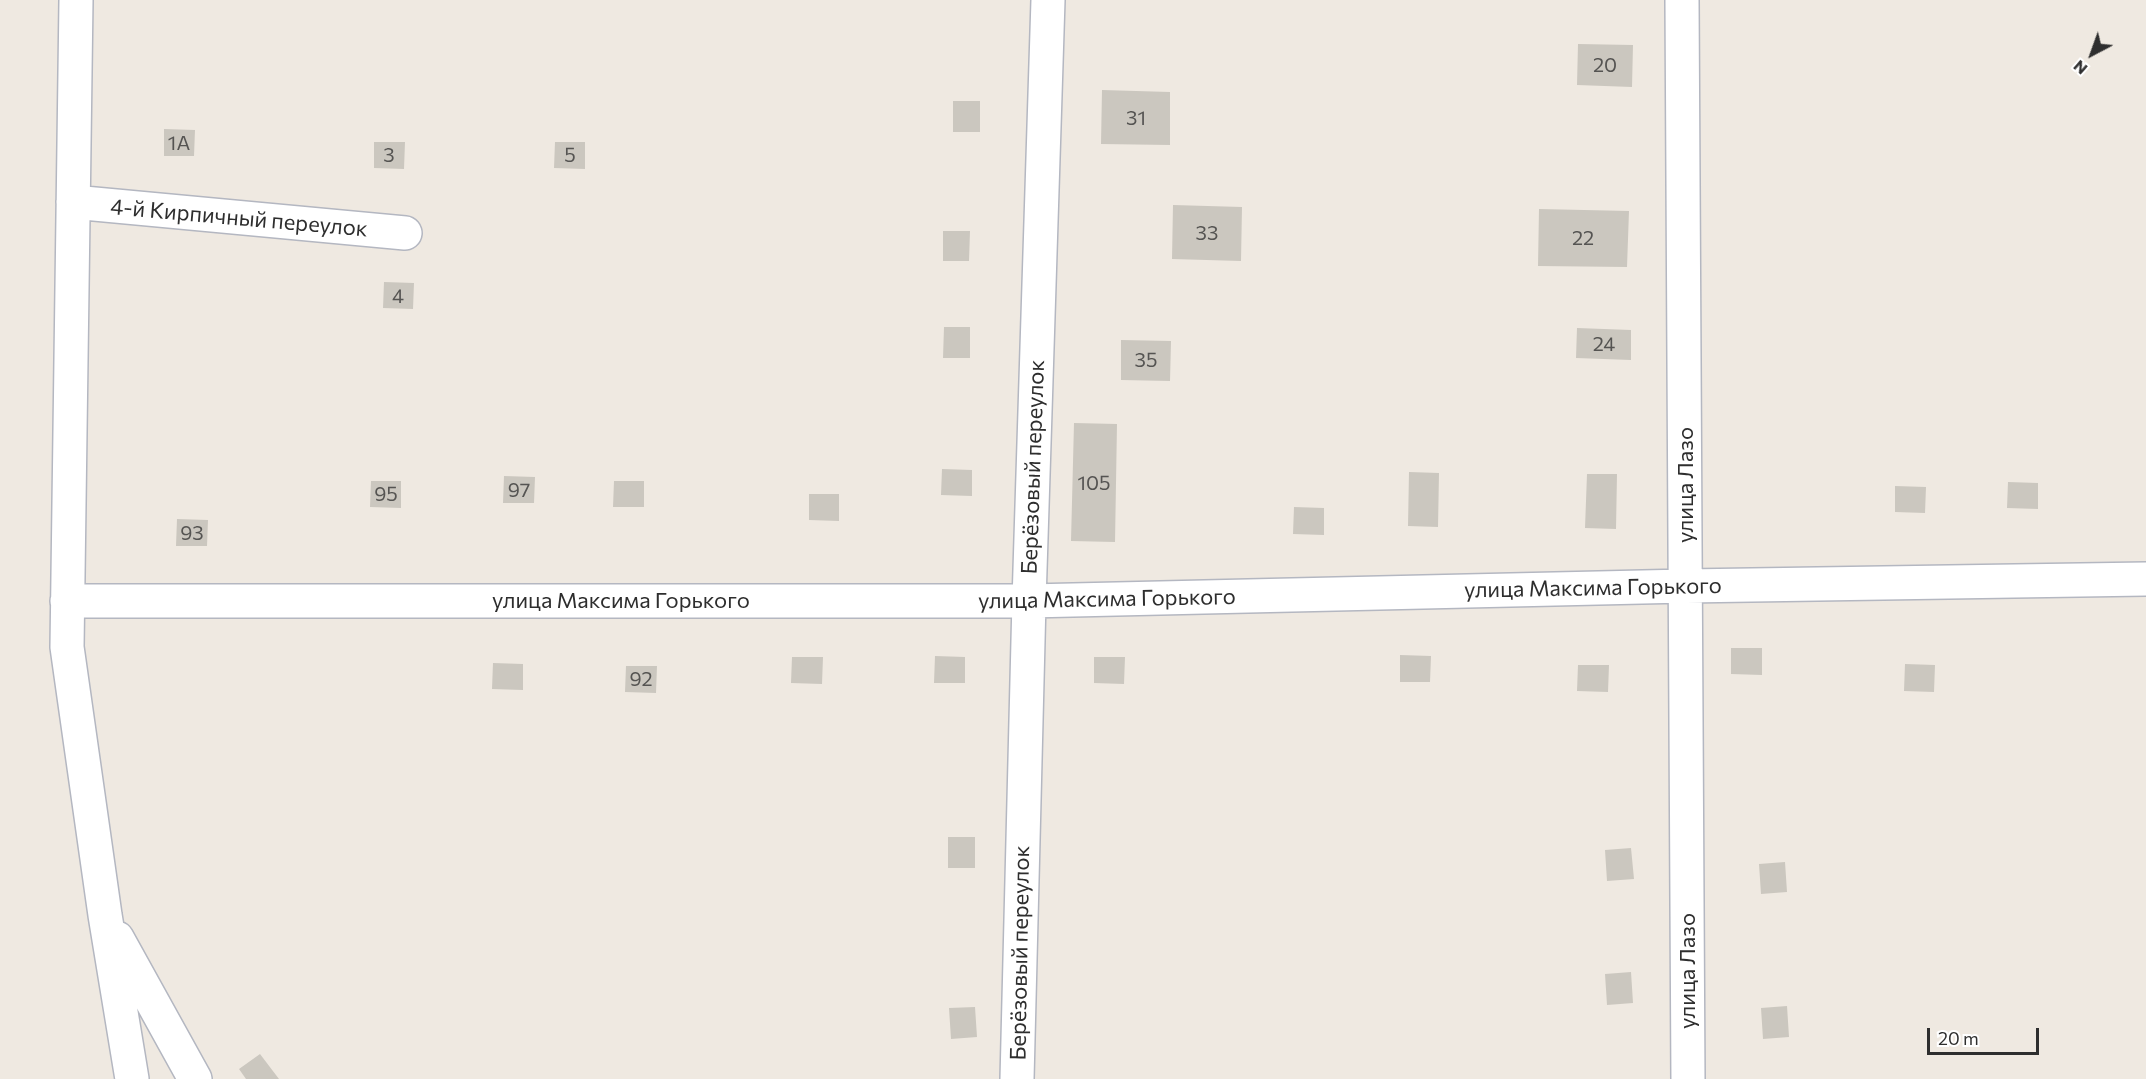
<!DOCTYPE html>
<html>
<head>
<meta charset="utf-8">
<style>
  body { margin:0 }
  #map { position:relative; width:2146px; height:1079px; overflow:hidden; background:#efe9e1; font-family:Commissioner,sans-serif }
  canvas { display:block }
  .north { position:absolute; left:2062px; top:24px; width:60px; height:60px; -webkit-text-stroke:4px #fff; paint-order:stroke; rotate:221deg; font-size:16px; font-weight:700; line-height:24px; text-align:center; color:#2e2e2e }
  .north::after { content:''; display:block; margin:auto; width:21px; height:27px; background:#2e2e2e; clip-path:polygon(50% 0,100% 100%,50% 72%,0 100%) }
  .scale { position:absolute; left:1927px; top:1028px; width:112px; height:27px; box-sizing:border-box; border:3px solid #2e2e2e; border-top:0; padding-left:8px; font-size:18px; line-height:21px; white-space:nowrap; color:#2e2e2e; -webkit-text-stroke:4px #fff; paint-order:stroke }
</style>
</head>
<body>
<div id="map">
<canvas width="2146" height="1079"></canvas>
<div class="north">N</div>
<div class="scale">20 m</div>
</div>
<script>
const ctx = document.querySelector('canvas').getContext('2d');
ctx.lineJoin = 'round';
function paint(path, color) { ctx.fillStyle = color; ctx.fill(path, 'evenodd'); }
function trace(path, color, width, dash) { ctx.strokeStyle = color; ctx.lineWidth = width; ctx.lineCap = dash ? 'butt' : 'round'; ctx.setLineDash(dash || []); ctx.stroke(path); }
function drawText(font, color, halo, rows, align = 'center') {
  ctx.font = font + ' Commissioner,sans-serif'; ctx.lineWidth = 4.5; ctx.setLineDash([]); ctx.textBaseline = 'middle'; ctx.strokeStyle = halo; ctx.fillStyle = color; for (const [text, x, y, turn = 0] of rows) {
    ctx.save(); ctx.translate(x, y); ctx.rotate((+turn || 0) * Math.PI / 180); ctx.textAlign = isNaN(turn) ? turn : align; if (halo) ctx.strokeText(text, 0, 0); ctx.fillText(text, 0, 0); ctx.restore();
  }
}
const building = new Path2D(`
  M1578,44l55,1 -1,42 -55,-2z
  M1102,90l68,2v53l-69,-1z
  M953,101h27v31h-27z
  M164,129l31,1 -1,26h-30z
  M374,142h31l-1,27 -30,-1z
  M555,142h30v27l-31,-1z
  M1173,205l69,2 -1,54 -69,-2z
  M1539,209l90,2 -2,56 -89,-1z
  M943,231h27l-1,30h-26z
  M384,282l30,1 -1,26 -30,-1z
  M944,327h26v31h-27z
  M1577,328l54,2v30l-55,-2z
  M1121,340l50,1 -1,40 -49,-1z
  M1074,423l43,1 -2,118 -44,-1z
  M942,469l30,1v26l-31,-1z
  M1409,472l30,1 -1,54 -30,-1z
  M1587,474h30l-1,55 -31,-1z
  M504,476l31,1 -1,26h-31z
  M371,481h30v27l-31,-1z
  M614,481h30v26h-31z
  M2008,482l30,1v26l-31,-1z
  M1895,486l31,1 -1,26 -30,-1z
  M809,494h30v27l-30,-1z
  M1294,507l30,1v27l-31,-1z
  M177,519l31,1 -1,26h-31z
  M1731,648h31v27l-31,-1z
  M1400,655l31,1 -1,26h-30z
  M935,656l30,1v26h-31z
  M792,657h31l-1,27 -31,-1z
  M1094,657h31l-1,27 -30,-1z
  M493,663l30,1v26l-31,-1z
  M1905,664l30,1 -1,27 -30,-1z
  M1578,665h31l-1,27 -31,-1z
  M626,666h31l-1,27 -31,-1z
  M948,837h27v31h-27z
  M1631,848l3,31 -27,2 -2,-31z
  M1785,862l2,30 -26,2 -2,-30z
  M1631,972l2,31 -26,2 -2,-31z
  M1787,1006l2,31 -26,2 -2,-31z
  M975,1007l2,30 -26,2 -2,-31z
  M260,1054l19,25h-33l-7,-10z`);
const minor = new Path2D(`
  M76,0l-9,647 38,268 27,164
  M1682,0l6,1079
  M73,202l332,31
  M67,601h962l657,-15 460,-7
  M117,938l78,141
  M1017,1079l12,-478 19,-601`);
const numberNames = [
  ["20",1605,65],
  ["31",1136,118],
  ["1А",179,143],
  ["3",389,155],
  ["5",570,155],
  ["33",1207,233],
  ["22",1583,238],
  ["4",398,296],
  ["24",1604,344],
  ["35",1146,360],
  ["105",1094,483],
  ["97",519,490],
  ["95",386,494],
  ["93",192,533],
  ["92",641,679]
];
const streetNames = [
  ["4-й Кирпичный переулок",239,218,5],
  ["Берёзовый переулок",1033,467,-88],
  ["улица Лазо",1686,485,-90],
  ["улица Максима Горького",1593,588,-1],
  ["улица Максима Горького",1107,599,-1],
  ["улица Максима Горького",621,601],
  ["Берёзовый переулок",1020,953,-89],
  ["улица Лазо",1688,971,-90]
];
paint(building, '#cbc7bf');
trace(minor, '#b4b7c1', 36);
trace(minor, '#fff', 33);
drawText('20px', '#555452', null, numberNames);
drawText('22px', '#2e2e2e', '#fff', streetNames);
</script>
</body>
</html>
